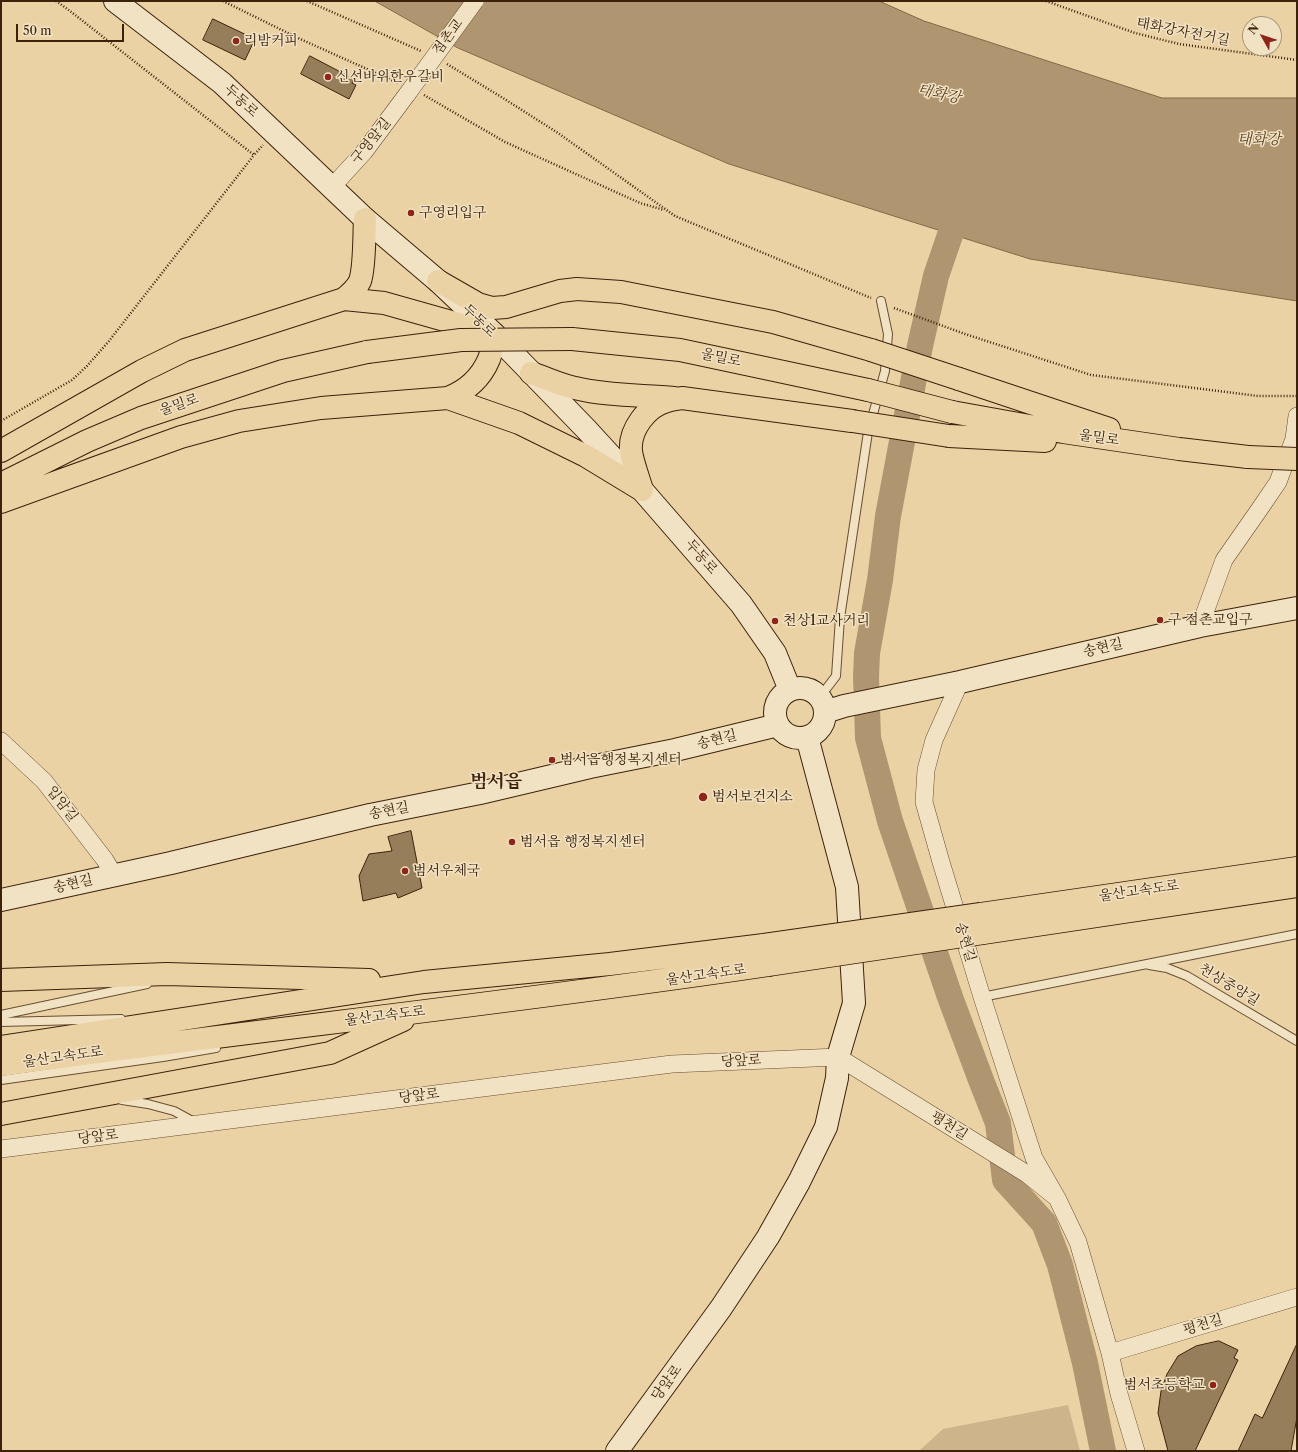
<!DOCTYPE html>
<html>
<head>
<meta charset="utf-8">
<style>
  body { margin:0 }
  #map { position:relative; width:1298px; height:1452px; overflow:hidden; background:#ebd2a5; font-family:"Libre Caslon Text",serif }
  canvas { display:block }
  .frame { position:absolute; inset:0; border:2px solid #3c220a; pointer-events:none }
  .north { position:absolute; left:1242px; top:16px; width:40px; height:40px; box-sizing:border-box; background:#f2e2c4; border:1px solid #a9957a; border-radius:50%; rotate:309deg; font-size:11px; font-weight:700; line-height:16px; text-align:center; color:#3c220a }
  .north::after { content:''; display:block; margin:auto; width:14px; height:18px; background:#8f2418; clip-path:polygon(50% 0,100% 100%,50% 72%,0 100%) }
  .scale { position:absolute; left:16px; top:24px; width:108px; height:18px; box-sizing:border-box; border:2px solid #3c220a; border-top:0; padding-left:5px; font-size:12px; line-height:14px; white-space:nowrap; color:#3c220a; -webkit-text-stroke:3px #f2e2c4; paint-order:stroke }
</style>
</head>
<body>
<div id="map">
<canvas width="1298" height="1452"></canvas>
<div class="frame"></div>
<div class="north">N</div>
<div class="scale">50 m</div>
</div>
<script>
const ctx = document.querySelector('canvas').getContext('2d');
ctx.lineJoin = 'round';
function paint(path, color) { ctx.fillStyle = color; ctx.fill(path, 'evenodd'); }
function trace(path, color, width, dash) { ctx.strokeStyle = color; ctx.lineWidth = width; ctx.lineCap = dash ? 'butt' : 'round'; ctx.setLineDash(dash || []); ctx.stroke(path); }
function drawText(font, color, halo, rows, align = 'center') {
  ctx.font = font + ' "Libre Caslon Text","Noto Serif KR",serif'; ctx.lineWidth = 3; ctx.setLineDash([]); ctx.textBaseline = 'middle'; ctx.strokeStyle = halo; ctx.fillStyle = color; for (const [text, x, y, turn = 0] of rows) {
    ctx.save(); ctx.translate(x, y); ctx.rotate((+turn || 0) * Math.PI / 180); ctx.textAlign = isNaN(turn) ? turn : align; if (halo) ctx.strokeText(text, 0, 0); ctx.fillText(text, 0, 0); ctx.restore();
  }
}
const green = new Path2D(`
  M1068,1405l12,46h-161l24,-22z`);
const water = new Path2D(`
  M375,1h504l45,20 238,77h135v203l-267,-42 -301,-95 -271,-116z`);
const river = new Path2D(`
  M962,200l-26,76 -16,70 -32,170 -8,64 -13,73 -1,24 2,61 22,83 60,176 31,83 17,43 7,57 39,43 16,42 25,98 18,88`);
const building = new Path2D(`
  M213,19l42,20 -10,21 -42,-20z
  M310,56l44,23 -2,4 4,2 -7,14 -48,-25z
  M411,831l11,57 -24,10 -2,-5 -33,8 -4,-25 10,-22 23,-3 -4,-14z
  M1219,1341l19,9 -4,8 4,2 -43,91h-27l-10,-38 3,-22 6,-17 11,-18 18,-10z
  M1297,1344v73l-6,34h-53l17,-37 7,4z`);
const path = new Path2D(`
  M56,1l14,10 184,144 9,-10
  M223,1l75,37 100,45
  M307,1l114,50
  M1046,1l89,32 44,11 118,16
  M447,64l56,34 55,35 117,83 196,82
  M424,95l81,47 135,61 24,7
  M894,308l71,26 126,41 167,21h39
  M1,421l71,-41 15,-14 22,-25 145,-186`);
const lane = new Path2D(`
  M820,697l16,-21 4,-58 28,-186 17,-61 3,-37 -7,-33
  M1149,965l18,3 20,8 110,65
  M982,997l315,-63
  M1,1015l146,-31
  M1,1022l120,-3
  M1,1080l162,-23 53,-9
  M122,1100l26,4 26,7 20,11`);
const street = new Path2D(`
  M332,187l32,-35 44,-59
  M1200,626l24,-66 37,-53 17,-25 16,-43 3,-23
  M960,682l-26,58 -8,30 -2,32 17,60 41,135 52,161 23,40 21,44 32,111 9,41 17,57
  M1,741l43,40 61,79 9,15
  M1,1149l671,-85 166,-7 189,117 30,24
  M1110,1353l187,-56`);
const secondary = new Path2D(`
  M115,1l107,82 143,136 73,62 56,53 93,96 55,60 99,114 34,49 15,37
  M775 713a25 25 0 1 1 50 0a25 25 0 1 1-50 0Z
  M825,712l19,-6 116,-24 240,-56 97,-18
  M1,900l170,-37 199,-48 110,-22 110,-26 85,-17 103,-25
  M617,1451l104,-143 47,-71 31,-55 27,-55 11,-49 1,-21 16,-54 -7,-116 -40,-150`);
const primary = new Path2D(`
  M438,281l40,23 14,4 14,-1 54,-16 17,-2 44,3 152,30 98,28
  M572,339l108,11 188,40
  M531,373c15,5 29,12 44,15 32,8 67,7 99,10
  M959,379l150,50
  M448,398l71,25 67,33 56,34
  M952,412l111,20 116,17 69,8
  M949,436l96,5
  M1,451l141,-80 43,-21 159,-51c6,-5 13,-11 16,-18 5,-14 4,-47 5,-62
  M1,484l86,-43 54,-23 142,-47 84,-19
  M642,490c-3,-11 -10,-29 -11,-39 -2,-21 16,-45 36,-50 5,-2 10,-2 15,-3l170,23
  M1,502l180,-65 58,-16 82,-13 127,-10c18,-7 33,-20 41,-39 3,-7 3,-17 5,-25l-110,-31 -40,-4`);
const highway = new Path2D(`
  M981,914l316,-46
  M983,933l314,-47
  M1,980l166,-6 202,6
  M1,1047l423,-65 186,-18 154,-19
  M1,1065c256,-35 512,-62 767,-100
  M1,1114l329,-61 73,-33`);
const streetBridge = new Path2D(`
  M408,93l67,-92`);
const primaryBridge = new Path2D(`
  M871,350l88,29
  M367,352l94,-12 111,-1
  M868,390l84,22
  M852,421l97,15
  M1248,457l49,2`);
const highwayBridge = new Path2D(`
  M764,945l217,-31
  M768,965l215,-32`);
const markers = [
  [236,41,4,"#8f2418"],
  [328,77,4,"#8f2418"],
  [411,213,4,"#8f2418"],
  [1160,620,4,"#8f2418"],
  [775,621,4,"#8f2418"],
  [552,760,4,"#8f2418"],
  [703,797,5,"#8f2418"],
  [512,842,4,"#8f2418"],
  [405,871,4,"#8f2418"],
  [1213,1385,4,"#8f2418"]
];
const streetNames = [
  ["태화강자전거길",1183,32,11],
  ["점촌교",448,37,-54],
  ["두동로",241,101,43],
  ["구영앞길",371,141,-51],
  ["두동로",479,321,44],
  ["울밀로",721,358,12],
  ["울밀로",179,405,-19],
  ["울밀로",1099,438,8],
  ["두동로",701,557,49],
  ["송현길",1103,648,-13],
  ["송현길",717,740,-14],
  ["입암길",62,804,52],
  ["송현길",389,811,-11],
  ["송현길",73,884,-13],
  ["울산고속도로",1139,891,-8],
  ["송현길",965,942,73],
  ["울산고속도로",706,975,-8],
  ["천상중앙길",1229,985,31],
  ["울산고속도로",385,1016,-7],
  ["울산고속도로",63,1057,-8],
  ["당앞로",741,1061,-3],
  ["당앞로",419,1096,-7],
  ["평천길",949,1126,32],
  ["당앞로",98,1137,-7],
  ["평천길",1203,1325,-17],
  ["당앞로",667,1383,-54]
];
const poiNames = [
  ["리밤커피",244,41],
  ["신선바위한우갈비",336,77],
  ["구영리입구",419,213],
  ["구 점촌교입구",1168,620],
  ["천상1교사거리",783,621],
  ["범서읍행정복지센터",560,760],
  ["범서보건지소",712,797],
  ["범서읍 행정복지센터",520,842],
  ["범서우체국",413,871],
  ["범서초등학교",1205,1385,"right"]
];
const waterNames = [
  ["태화강",939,94,12],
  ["태화강",1259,140]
];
const districtNames = [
  ["범서읍",496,782]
];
paint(green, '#cdb48b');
paint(water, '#b09670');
trace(water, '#826847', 1);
trace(river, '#b09670', 26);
paint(building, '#977e5b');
trace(building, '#3c220a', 1);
trace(lane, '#684e31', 10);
trace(street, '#684e31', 18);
trace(secondary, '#3c220a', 24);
trace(primary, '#3c220a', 24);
trace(highway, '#3c220a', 24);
trace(path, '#3c220a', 2.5, [1, 2]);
trace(lane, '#f2e2c4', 8);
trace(street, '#f2e2c4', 17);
trace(secondary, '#f2e2c4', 22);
trace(primary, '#ebd2a5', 22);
trace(highway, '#ebd2a5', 22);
trace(streetBridge, '#684e31', 18, []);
trace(primaryBridge, '#3c220a', 24, []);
trace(highwayBridge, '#3c220a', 24, []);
trace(streetBridge, '#f2e2c4', 17);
trace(primaryBridge, '#ebd2a5', 22);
trace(highwayBridge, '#ebd2a5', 22);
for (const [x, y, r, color] of markers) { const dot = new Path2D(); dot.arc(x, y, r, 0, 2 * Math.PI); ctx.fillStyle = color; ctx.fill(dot); trace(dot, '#f2e2c4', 1.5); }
drawText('14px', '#3c220a', '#f2e2c4', streetNames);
drawText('14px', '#3c220a', '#f2e2c4', poiNames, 'left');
drawText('italic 15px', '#5f4529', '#f2e2c4', waterNames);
drawText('bold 18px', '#3c220a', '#f2e2c4', districtNames);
</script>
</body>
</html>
